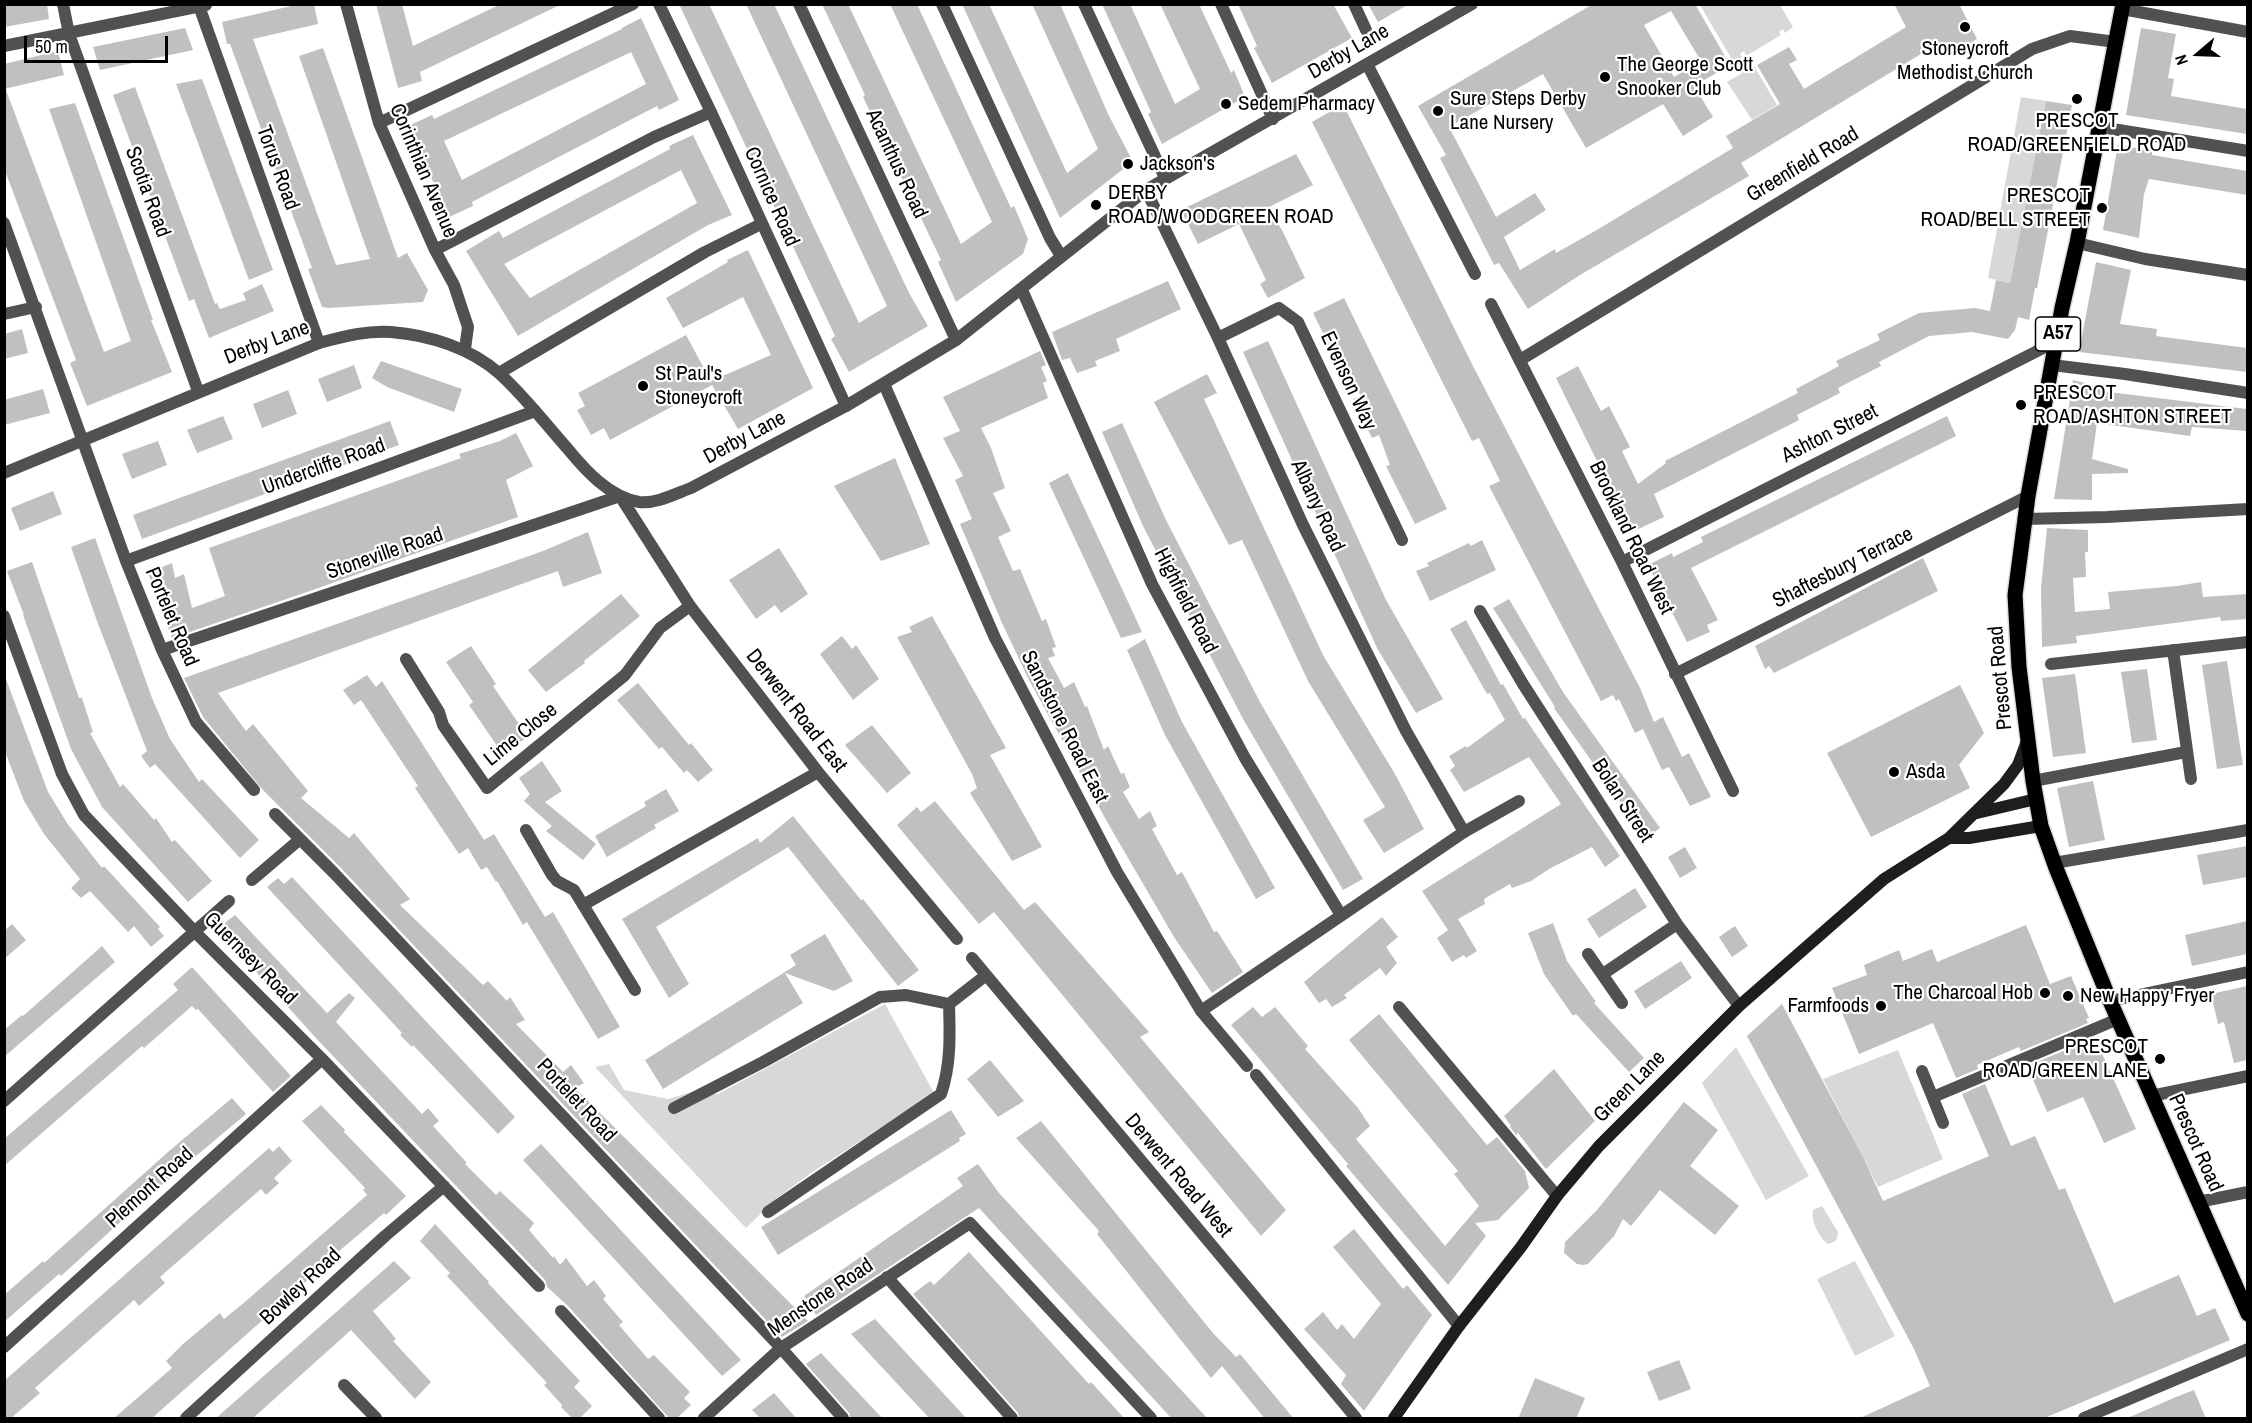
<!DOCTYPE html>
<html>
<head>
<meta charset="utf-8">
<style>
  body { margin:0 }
  #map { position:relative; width:2252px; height:1423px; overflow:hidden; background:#fff; font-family:"Archivo Narrow",sans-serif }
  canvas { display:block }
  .frame { position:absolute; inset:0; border:6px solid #000; pointer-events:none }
  .north { position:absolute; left:2168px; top:24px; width:60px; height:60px; -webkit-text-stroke:4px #fff; paint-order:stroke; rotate:251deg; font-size:16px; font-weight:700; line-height:24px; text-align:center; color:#000 }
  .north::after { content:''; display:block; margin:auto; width:21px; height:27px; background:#000; clip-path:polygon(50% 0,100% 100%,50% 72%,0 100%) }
  .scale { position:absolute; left:24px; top:36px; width:144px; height:27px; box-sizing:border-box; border:3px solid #000; border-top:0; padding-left:8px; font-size:18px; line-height:21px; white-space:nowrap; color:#000; -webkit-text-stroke:4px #fff; paint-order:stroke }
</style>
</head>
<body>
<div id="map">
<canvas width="2252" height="1423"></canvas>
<div class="frame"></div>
<div class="north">N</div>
<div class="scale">50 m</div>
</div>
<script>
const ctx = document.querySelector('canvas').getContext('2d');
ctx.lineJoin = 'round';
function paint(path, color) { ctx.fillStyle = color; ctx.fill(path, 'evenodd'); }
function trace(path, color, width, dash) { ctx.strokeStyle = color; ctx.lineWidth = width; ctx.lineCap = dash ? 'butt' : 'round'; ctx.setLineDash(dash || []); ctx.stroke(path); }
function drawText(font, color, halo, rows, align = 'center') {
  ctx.font = font + ' "Archivo Narrow",sans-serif'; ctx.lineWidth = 4.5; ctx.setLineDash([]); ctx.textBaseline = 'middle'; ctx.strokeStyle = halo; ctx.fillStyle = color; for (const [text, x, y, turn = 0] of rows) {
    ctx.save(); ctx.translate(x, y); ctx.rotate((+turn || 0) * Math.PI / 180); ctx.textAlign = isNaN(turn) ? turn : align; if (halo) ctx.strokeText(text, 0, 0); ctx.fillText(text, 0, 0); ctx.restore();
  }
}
const green = new Path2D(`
  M1700,5h80l13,22 -8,6 -2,-4 -4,3 2,3 -35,21 -2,-5 -4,3 2,4 -8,5z
  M1754,66l23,39 -25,15 -25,-38z
  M2021,97l25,4 -36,182 -22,-5z
  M885,1004l49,89 -123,80 -34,25 -31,30 -151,-161 14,-3 15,26 44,9 26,-8 24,3z
  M1736,1047l73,129 -43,24 -64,-117z
  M1898,1050l45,109 -65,28 -55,-108z
  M1822,1206l16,26c0,8 -3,10 -10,12 -9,-7 -17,-22 -15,-34z
  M1855,1261l40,75 -40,20 -38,-77z`);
const building = new Path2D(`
  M4,4h43l2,15 -45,8z
  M300,4h14l4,20 -65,15 83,226 34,-6 -71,-203 24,-8 75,210 9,-5 21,37 -5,12 -94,6 -7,-1 -14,-38 4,-1 -82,-224h-3l-5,-22z
  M376,4h26l11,42 88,-42h61l-142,68 2,9 -24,7z
  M679,4h30l150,319 28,-17 -141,-302h28l135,289 19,33 -79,46 -18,-33 4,-3z
  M822,4h26l113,240 31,-22 -102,-218h27l94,204 3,-2 14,33 -5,15 -67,48 -18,-40 3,-2 -78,-163 2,-2z
  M962,4h27l78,169 31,-24 -66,-145h28l49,112 21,40 -4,11 -66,51z
  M1102,4h28l45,100 25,-15 -40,-85h39l32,69 3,-3 11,27 -83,47 -14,-30 3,-2z
  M1238,4h95l19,34 -80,45 -18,-35 3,-2z
  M1368,4h41l-31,18z
  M1593,4h102l35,61 -36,21 19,31 -30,19 -20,-32 -77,44 -43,-74 -94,53 47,90 39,-24 11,17 -42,27 16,33 35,-21 1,4 39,-22 138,-83 -7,-12 54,-32 -23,-39 32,-18 8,13 -8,4 15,25 102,-62 -12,-23h65l18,35 -30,18 -8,-14 -41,25 -157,95 8,13 -169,99 -52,34 -29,-46 -5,2 -54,-107 6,-3 -28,-49zM1671,11l30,50 -27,16 -30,-52z
  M641,18l38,82 -20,10 -2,-4 -185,96 1,4 -24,11 -41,-91 24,-11 2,4 188,-90v-1zM631,52l15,32 -184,96 -18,-39z
  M185,28l8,22 -93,20 -7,-23z
  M2141,28l35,6 -8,44 6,1 -3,17 76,13v25l-121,-19z
  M58,51l6,24 -60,14v-25z
  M202,79l71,191 -24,10 -73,-196z
  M135,87l80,217 2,-1 3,6 26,-9 -3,-7 19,-9 12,27 -65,27 -15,-39 -5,2 -76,-206z
  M6,90l98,262 27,-11 -82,-232 26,-6 78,217h-2l21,52 -85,34 -17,-43 6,-3 -72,-192v-77z
  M2046,101l26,4 -35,183h-2l-6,32 -11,-3 -3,13 -7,9 -36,-7 -43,4 -50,26 2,4 -43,22 2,5 -43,22 2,5 -145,74 10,23 -32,15 -76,-154 22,-12 23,45 8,-5 21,41 -8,4 16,33 28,-21 -1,-2 133,-68 -2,-4 43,-23 -3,-5 44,-21 -3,-6 42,-21 56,-5 15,3 6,-31 14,3z
  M1343,104l129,260 168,324 14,34 9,-5 19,40 7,-4 22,44 -21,9 -21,-39 -7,3 -19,-41 -8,4 -16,-34 -3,2 -3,-6 -12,6 -112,-215 11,-5 -21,-43 -7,3 -160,-319z
  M693,135l39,80 -24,10 -190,111 -52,-85 33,-20 4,7 167,-89 -1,-3zM681,170l16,33 -167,95 -26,-34z
  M2118,144l34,8v3l95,16v24l-98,-16 -5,15 -5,44 -36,-8z
  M1296,154l17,31 -46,23 15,22 23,48 -37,20 -8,-14 6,-4 -27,-56 -41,20 -17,-34z
  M748,250l65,138 -75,41 -26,-44 -102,55 -6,-12 -13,7 -14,-25 8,-4 -7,-13 108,-58 25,46 60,-26 -28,-58 -60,31 -17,-30 62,-36 -1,-2z
  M2096,262l35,8 -11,54 37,5 -1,7 91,12v24l-168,-20z
  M1168,281l13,28 -65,30 4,12 -25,10 2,5 -20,7 -7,-15 -8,2 -10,-28z
  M1344,298l103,211 -32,15 -29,-58 4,-1 -11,-30 -7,3 -19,-39 8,-3 -16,-27h-4l-28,-56z
  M22,329l6,24 -24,6v-25z
  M1268,341l118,259 57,99 -27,14 -39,-65 -134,-296z
  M1040,351l6,14 -5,2 6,14 -4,2 5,15 -67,30 10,20 14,40 -12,5 18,38 -13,6 15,34 7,-2 22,52 4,-2 10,28 -4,1 3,8 -7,2 16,30 10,-6 11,25 2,-1 17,44 4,-4 13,28 3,-1 6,14 -7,5 16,27 11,-8 7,15 -5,3 25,46 5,-3 32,60 3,-1 26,41 -31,21 -38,-56 -64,-110 -81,-147 -27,-57 -42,-99 12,-5 -17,-39 8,-4 -20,-38 17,-7 -17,-34z
  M381,361l81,28 -8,23 -67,-25 -15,-9z
  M354,365l8,23 -35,14 -9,-23z
  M1207,374l10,19 -13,6 119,256 72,119 29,55 -40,24 -21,-33 22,-13 -77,-126 -66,-141 -13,5 -75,-143z
  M2073,380l29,7 -1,4 146,18v22l-55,-4 -2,9 -93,-13 -5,36 36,10v4l-36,1v26l-38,-1z
  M43,389l7,24 -46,12v-25z
  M288,390l9,24 -35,14 -9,-24z
  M223,416l10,23 -36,14 -10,-23z
  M1947,416l9,20 -265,132 27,52 -11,5 3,7 -23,10 -39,-77 24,-12 1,4 30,-15 -2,-5z
  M390,421l9,24 -257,94 -9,-24z
  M1122,423l44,97 94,182 103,177 -20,11 -100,-171 -100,-193 -41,-94z
  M516,433l17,33 -27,14 12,37 -208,74 -138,47 -24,-65 24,-10 3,15 9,-4 8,34 33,-12 -16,-48 252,-90 -2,-4 41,-13z
  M158,441l9,24 -35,14 -10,-25z
  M895,458l35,86 -49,17 -47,-75z
  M1068,473l36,77 38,82 -21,6 -72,-155z
  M53,491l9,23 -42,17 -9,-23z
  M2047,528l41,2v22h-3l1,25 -13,1 2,34 35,-3 -2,-17 69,-6 24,-4 2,15 44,-3v25l-26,2 -1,-4 -144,19 1,7 -35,4 -1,-59z
  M588,532l14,41 -39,14 -5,-16 -340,122 28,38 7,-7 55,67 -7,7 48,40 5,-5 56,66 -10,6 83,80 5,-4 19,20 3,-4 15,23 -9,4 47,48 8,-7 13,18 -9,5 233,233 -26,16 -442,-470 -78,-78 -59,-72 -19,-39 359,-127z
  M95,538l57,160 18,41 29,43 3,-3 57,61 -19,18 -85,-94 -5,4 -9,-12 6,-5 -50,-130 -26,-74z
  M1482,540l14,30 -66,31 -14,-30 13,-5 -2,-3 42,-20 2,3z
  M779,548l29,46 -27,19 -6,-8 -19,14 -27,-39z
  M1923,558l15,33 -164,82 -5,-7 -4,3 -10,-23z
  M32,562l47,136h3l11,34 -3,1 30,54 3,-3 31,36 2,-2 16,24 3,-2 37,41 -24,21 -86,-95 -31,-58 -48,-134h1l-17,-44z
  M621,594l19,22 -56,45 1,2 -39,29 -18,-22z
  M1509,599l54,93 97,136 -14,10 -92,-130 1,-1 -62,-99z
  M932,616l74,132 -16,7 52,92 -30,14 -42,-68 7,-5 -5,-14 -75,-137 15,-5 -3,-5z
  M1466,620l35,65 2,-1 20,35 2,-1 10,15 85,123 -15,11 -13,-20 -43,22 -18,12 -19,7 -2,-4 -26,15 1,5 -27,15 19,32 -11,7 -2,-3 -12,7 -15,-24 11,-8 -26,-39 139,-87 -32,-47 -65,35 -14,-22 5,-4 -6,-10 17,-10 1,2 38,-28 -15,-27 -3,1 -37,-65z
  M842,636l10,13 4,-4 23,34 -26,21 -33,-46z
  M1145,639l37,83 93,166 -19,11 -91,-164 -38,-85z
  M471,646l25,38 -3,2 35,51 -26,16 -33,-48 4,-3 -27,-40z
  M2227,661l16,104 -26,4 -15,-104z
  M2147,669l10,71 -25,3 -11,-71z
  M2075,674l11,79 -33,4 -11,-79z
  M367,675l9,12 6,-6 102,159 10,-6 51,83 8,-5 67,115 -22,12 -71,-117 -4,3 -26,-44 -1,1 -9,-15 -6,3 -13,-22 -9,6 -44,-66 3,-2 -57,-86 -7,5 -11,-15z
  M4,679h2l42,113 19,31 35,45 2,-2 56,61 -2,2 6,7 -13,11 -17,-21 -6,6 -38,-41 -9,7 -10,-10 9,-9 -36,-45 -20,-33 -20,-52z
  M638,683l51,62 2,-2 22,27 -15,12 -11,-12 -3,3 -22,-26 -3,2 -42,-49z
  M1960,685l24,48 -25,32 11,23 -99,49 -44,-84z
  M872,725l39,48 -24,20 -42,-48z
  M542,761l20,30 -17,11 51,42 -13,16 -37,-29 6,-5 -28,-25 6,-7 -11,-16z
  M2093,781l12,59 -36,7 -12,-59z
  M666,789l13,22 -25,14 2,3 -49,29 -12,-21 51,-30 -2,-4z
  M935,801l89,109 11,-8 114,130 -9,5 146,173 -25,26 -267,-324 -15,12 -82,-99 20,-18 4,5z
  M793,816l68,84 2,-1 56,71 -21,16 -110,-139 -132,80 33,57 -20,14 -47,-79 136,-81 2,5z
  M2247,846v31l-44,8 -6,-30z
  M1685,847l12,21 -17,10 -12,-21z
  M292,877l223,240 -17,17 -85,-89 -1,2 -12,-12 2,-2 -135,-146 11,-9 6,6z
  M1635,888l12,19 -48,31 -12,-19z
  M235,915l92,98 22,-20 6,5 -19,24 86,92 6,-6 11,13 -6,5 34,37 -2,1 31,31 4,-4 34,32 -5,7 24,28 1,-2 6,9 6,-7 21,28 7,-6 12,16 -3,3 20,23 -4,3 29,34 6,-4 36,37 -6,6 7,7 -15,14h-6l-103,-114 -20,-18 -2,-7 -230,-243 -66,-73 -1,1 -32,-35z
  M1382,917l16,20 -12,10 11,16 -11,13 -6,-8 -36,27 3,3 -15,9 -6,-8 -7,4 -15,-21z
  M2247,921v33l-55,12 -7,-31z
  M1553,923l14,38 29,41 -2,1 50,55 -15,14 -53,-58 -3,2 -29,-42 -16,-41z
  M12,924l14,16 -22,19v-28z
  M2026,925l24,59 21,-8 18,42 -3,1 2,4 -67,28 -2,-4 -42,18 1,4 -22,9 -23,-55 -74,31 -27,-66 35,-13 -3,-10 35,-15 4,11 29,-12 5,13z
  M1735,926l13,20 -16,11 -13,-20z
  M825,934l28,47 -19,10 -49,-18 18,30 -140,86 -18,-29 151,-95 -6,-10z
  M102,946l13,16 -111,95v-27l18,-15 1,1z
  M1681,961l11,17 -47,31 -11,-18z
  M192,967l99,109 -18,16 -75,-83 -2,1 -4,-4 -48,42 -2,-2 -138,120v-27l174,-149 -5,-6z
  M2247,986v74l-13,3 -10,-41 -6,2 -7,-30z
  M1782,1004l81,153 20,44 106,-45 -27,-62 23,-10 26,62 24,-10 24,54 6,-2 49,115 65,-28 18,41 18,-8 15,32 -188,79h-184l72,-33 -16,-37 -167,-313z
  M1253,1007l9,10 13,-10 33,39 -3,3 53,59 12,18 -14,13 89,107 34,-40 -25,-32 4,-3 -109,-131 30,-26 108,131 10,-8 28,34 4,17 -31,32 -23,3 11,13 -38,49 -102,-119 2,-2 -117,-139z
  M2095,1038l41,91 -32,14 -21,-46 -36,15 -20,-46z
  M990,1060l34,41 -26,16 -31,-38z
  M1554,1069l41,52 -49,48 -29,-37v4l-7,-9 1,-1 -7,-10z
  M232,1098l14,16 -95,80 -90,82 -2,-2 -55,48v-27l39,-34 1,2 124,-111z
  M1684,1102l34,28 -28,36 49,40 -24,29 -55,-45 -29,36 -8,-7 -9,17 -26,28 -5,1 -6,-1 -13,-11 1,-11 32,-32z
  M321,1105l24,25 -1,2 62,64 -20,19 -2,-2 -59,50 1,1 -175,155h-38l59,-51 -6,-7 17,-17 37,-31 4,6 22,-18 121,-106 -4,-5 2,-2 -63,-67z
  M951,1110l15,24 -7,4 1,3 -182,114 -17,-28z
  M1041,1121l172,212 23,24 4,-3 54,65h-29l-43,-53 -11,12 -114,-144 2,-3 -83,-93z
  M541,1144l200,216 -19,16 -199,-216z
  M279,1146l13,15 -18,17 5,5 -13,12 -5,-6 -101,88 5,6 -26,23 -5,-6 -99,88 5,5 -30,26h-6v-38l265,-233 4,4z
  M978,1164l21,29 209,226h-36l-193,-211 -163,107 -12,-19 159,-110 -6,-8z
  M435,1224l54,58 -1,1 92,98 -6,6 18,19 -13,13h-6l-12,-12 1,-2 -18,-20 3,-2 -100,-107 3,-3 -30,-32z
  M1354,1229l49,60 4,-4 25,30 -68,96 -23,-27 5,-9 -42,-46 19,-17 14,18 5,-6 12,15 27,-35 -48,-57z
  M969,1252l120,132 2,-2 34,37h-105l-2,-6 -105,-119 17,-13 4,4z
  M394,1261l17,17 -38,33 23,28 -3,2 38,41 -16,17 -64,-69 -99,89h-37z
  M875,1319l92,100h-37l-79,-85z
  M821,1353l62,66h-32l-2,-6 -43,-49z
  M1679,1360l12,29 -32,12 -12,-29z
  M1535,1378l50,20 -9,21h-58z
  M2194,1390l12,29h-81l51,-22z
  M774,1393l23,26h-36l-9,-9z`);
const pedestrian = new Path2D(`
  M1464,832l55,-31`);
const minor = new Path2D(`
  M63,4l6,30 129,357
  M346,4l33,119 56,127 19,35 14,42 -3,22
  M659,4l52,108 135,294
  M799,4l157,336
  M942,4l108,234 11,18
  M1084,4l81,174
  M1221,4l52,115
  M1354,4l12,26
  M199,6l120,337
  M2122,9l126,23
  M4,46l202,-41
  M1367,64l108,210
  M379,123l254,-119
  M2100,127l148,24
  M1146,190l72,148 85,187 103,206 58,101 -263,179
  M4,223l122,338 36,89 34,72 58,68
  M2077,243l68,16 103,16
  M435,250l219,-113 57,-25
  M1022,290l130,294 93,174 96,157
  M1491,304l131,258 111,229
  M4,314l32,-7
  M1218,338l61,-30 19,14 104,218
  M1520,360l512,-311 38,-13 46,6
  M2052,365l73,9 123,19
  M499,373l206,-121 56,-28
  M884,384l111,254 122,234 84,139 46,55
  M2025,519l82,-2 141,-8
  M126,561l409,-150
  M1622,562l435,-221
  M1480,611l43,73 154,240 62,82
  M4,616l58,158 22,41 111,117 127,127 217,227
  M162,650l458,-154 70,110 128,166 139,167
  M2173,650l18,129
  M406,659l33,53 4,13 44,63 138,-113 35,-47 30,-22
  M2051,664l197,-22
  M1675,674l353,-178
  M2033,781l153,-29
  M275,814l59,59 447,475 62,70
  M526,830l26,45 5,6 17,9 61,100
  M2054,863l194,-33
  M252,880l47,-40
  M583,905l235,-133
  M1588,954l34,49
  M972,958l384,460
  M1603,974l74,-50
  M2110,1001l138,-29
  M1399,1007l158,189
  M1922,1071l21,52
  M1256,1075l203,251
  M2151,1096l97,-20
  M1933,1097l185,-78
  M4,1101l225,-200
  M674,1108l89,-46 117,-65 26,-2 43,9
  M2198,1202l50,-10
  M768,1212l173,-118c10,-29 9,-59 8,-90l36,-28
  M887,1277l125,141
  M561,1311l98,107
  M4,1347l318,-288
  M344,1385l32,33
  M186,1418l199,-182 59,-50
  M704,1418l77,-70 189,-125 181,195
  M2084,1418l164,-69`);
const tertiary = new Path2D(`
  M4,473l315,-130c23,-6 48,-13 72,-11 38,3 80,16 109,42 24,22 45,49 67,74 18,22 42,49 72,54 17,2 36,-8 52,-14l155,-82 110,-66 190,-150 326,-186`);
const secondary = new Path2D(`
  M1977,813l59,-14
  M1949,838h20l72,-12
  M1394,1418l65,-92 62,-79 36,-51 42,-50 140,-140 145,-127 65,-41 55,-54 14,-19 9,-24`);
const primary = new Path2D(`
  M2123,4l-46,239 -15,65 -34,188 -13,99 4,72 14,114 8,45 15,42 54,133 138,313`);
const markers = [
  [1965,27,6,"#000"],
  [1605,77,6,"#000"],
  [2077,99,6,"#000"],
  [1226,104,6,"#000"],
  [1438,111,6,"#000"],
  [1128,164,6,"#000"],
  [1096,205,6,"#000"],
  [2102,208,6,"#000"],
  [643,386,6,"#000"],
  [2021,405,6,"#000"],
  [1894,772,6,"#000"],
  [2045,993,6,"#000"],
  [2068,996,6,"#000"],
  [1881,1006,6,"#000"],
  [2160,1059,6,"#000"]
];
const shields = [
  [2058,334,45]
];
const shieldNames = [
  ["A57",2058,334]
];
const poiNames = [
  ["Stoneycroft",1965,49,"center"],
  ["Methodist Church",1965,73,"center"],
  ["The George Scott",1617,65],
  ["Snooker Club",1617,89],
  ["Sure Steps Derby",1450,99],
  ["Lane Nursery",1450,123],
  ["Sedem Pharmacy",1238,104],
  ["PRESCOT",2077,121,"center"],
  ["ROAD/GREENFIELD ROAD",2077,145,"center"],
  ["Jackson's",1140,164],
  ["DERBY",1108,193],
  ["ROAD/WOODGREEN ROAD",1108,217],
  ["PRESCOT",2090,196,"right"],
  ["ROAD/BELL STREET",2090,220,"right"],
  ["St Paul's",655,374],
  ["Stoneycroft",655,398],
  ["PRESCOT",2033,393],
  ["ROAD/ASHTON STREET",2033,417],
  ["Asda",1906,772],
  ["The Charcoal Hob",2033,993,"right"],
  ["New Happy Fryer",2080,996],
  ["Farmfoods",1869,1006,"right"],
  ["PRESCOT",2148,1047,"right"],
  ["ROAD/GREEN LANE",2148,1071,"right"]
];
const streetNames = [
  ["Derby Lane",1349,52,-30],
  ["Acanthus Road",896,164,65],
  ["Greenfield Road",1803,165,-31],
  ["Torus Road",277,168,70],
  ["Corinthian Avenue",423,171,67],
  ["Scotia Road",147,192,70],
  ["Cornice Road",771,197,66],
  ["Derby Lane",267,343,-21],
  ["Evenson Way",1348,381,65],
  ["Ashton Street",1830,434,-27],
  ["Derby Lane",745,438,-28],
  ["Undercliffe Road",324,467,-20],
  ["Albany Road",1317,506,65],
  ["Brookland Road West",1631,538,64],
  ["Stoneville Road",385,554,-19],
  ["Shaftesbury Terrace",1843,568,-27],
  ["Highfield Road",1185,601,63],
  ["Portelet Road",171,617,67],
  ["Prescot Road",2001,678,-95],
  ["Derwent Road East",796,711,52],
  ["Sandstone Road East",1064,727,63],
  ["Lime Close",521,735,-39],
  ["Bolan Street",1622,801,57],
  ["Guernsey Road",250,959,45],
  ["Green Lane",1630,1087,-45],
  ["Portelet Road",576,1101,47],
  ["Prescot Road",2195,1143,66],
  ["Derwent Road West",1178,1176,50],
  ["Plemont Road",150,1188,-42],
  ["Bowley Road",301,1287,-43],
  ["Menstone Road",821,1298,-34]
];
paint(green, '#d8d8d8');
paint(building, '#c0c0c0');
trace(primary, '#dbdbdb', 18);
trace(pedestrian, '#515151', 12);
trace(minor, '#515151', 12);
trace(tertiary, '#515151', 12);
trace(secondary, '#1e1e1e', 12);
trace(primary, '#000', 15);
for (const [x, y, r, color] of markers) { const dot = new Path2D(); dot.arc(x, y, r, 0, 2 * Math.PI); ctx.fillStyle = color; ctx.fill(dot); trace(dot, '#fff', 2); }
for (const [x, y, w] of shields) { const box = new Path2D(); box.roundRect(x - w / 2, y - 17, w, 34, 4.5); ctx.fillStyle = '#fff'; ctx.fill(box); trace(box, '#000', 1.5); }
drawText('bold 20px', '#000', null, shieldNames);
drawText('21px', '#000', '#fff', poiNames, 'left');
drawText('21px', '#000', '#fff', streetNames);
</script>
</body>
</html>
